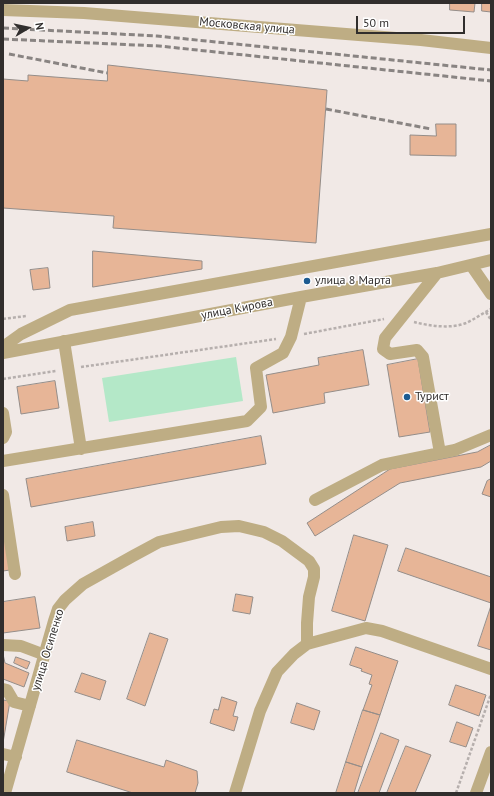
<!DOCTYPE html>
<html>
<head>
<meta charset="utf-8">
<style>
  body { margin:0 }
  #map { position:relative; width:494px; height:796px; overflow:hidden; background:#f1e9e6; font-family:"PT Sans",sans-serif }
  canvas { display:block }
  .frame { position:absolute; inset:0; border:4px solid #312e2d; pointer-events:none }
  .north { position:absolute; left:8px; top:8px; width:40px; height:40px; -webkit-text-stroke:3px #fff; paint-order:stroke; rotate:81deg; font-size:11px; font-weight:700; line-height:16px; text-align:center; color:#312e2d }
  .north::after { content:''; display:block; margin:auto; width:14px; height:18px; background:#312e2d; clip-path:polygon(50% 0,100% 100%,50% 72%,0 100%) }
  .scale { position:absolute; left:356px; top:16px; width:109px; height:18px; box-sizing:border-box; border:2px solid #312e2d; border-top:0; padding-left:5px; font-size:12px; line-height:14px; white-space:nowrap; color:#312e2d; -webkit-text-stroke:3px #fff; paint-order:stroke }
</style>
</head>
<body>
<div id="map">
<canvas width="494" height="796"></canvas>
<div class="frame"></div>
<div class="north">N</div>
<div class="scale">50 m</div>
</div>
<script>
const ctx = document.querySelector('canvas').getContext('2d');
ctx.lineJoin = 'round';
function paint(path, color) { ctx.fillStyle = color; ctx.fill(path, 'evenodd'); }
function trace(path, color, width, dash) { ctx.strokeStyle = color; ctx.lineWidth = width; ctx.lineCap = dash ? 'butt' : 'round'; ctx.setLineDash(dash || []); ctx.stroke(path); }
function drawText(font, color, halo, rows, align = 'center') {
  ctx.font = font + ' "PT Sans",sans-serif'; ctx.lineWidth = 3; ctx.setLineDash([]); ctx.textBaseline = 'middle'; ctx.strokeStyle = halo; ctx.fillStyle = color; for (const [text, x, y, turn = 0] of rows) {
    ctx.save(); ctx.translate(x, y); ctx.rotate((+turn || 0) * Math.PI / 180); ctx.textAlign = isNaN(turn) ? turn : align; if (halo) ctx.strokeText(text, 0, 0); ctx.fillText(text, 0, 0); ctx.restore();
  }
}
const green = new Path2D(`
  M236,357l7,44 -134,21 -7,-44z`);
const building = new Path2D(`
  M450,3h25l-1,9 -24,-2z
  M482,3h9v9l-9,-1z
  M108,65l219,25 -11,153 -203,-15 1,-12 -111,-8v-129l25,2v-6l79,6z
  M436,124h20v32l-46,-1v-20l26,1z
  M93,251l109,10v8l-109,18z
  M48,268l2,20 -17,2 -3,-20z
  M363,350l6,35 -45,8 1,10 -52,10 -7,-38 53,-10 -1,-7z
  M418,359l12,73 -31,5 -12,-72z
  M55,381l4,27 -38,6 -4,-27z
  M261,436l5,28 -235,43 -5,-28z
  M491,445v16l-10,6 -81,16 -85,53 -8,-13 83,-54 87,-17z
  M491,479v18l-9,-3 5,-13z
  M93,522l2,14 -28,5 -2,-14z
  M3,525l7,45 -7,1z
  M354,535l34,10 -23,76 -33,-10z
  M406,548l85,29v26l-93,-32z
  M236,594l17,3 -3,17 -17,-3z
  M35,597l5,31 -37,5v-31z
  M491,606v44l-13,-4z
  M150,633l18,6 -23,67 -18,-7z
  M356,647l42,14 -18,54 -17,-5 9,-25 -3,-1 3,-9 -11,-4 1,-2 -12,-4z
  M3,654l2,9 24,10 -5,14 -21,-8z
  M16,657l14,5 -3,7 -13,-6z
  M82,673l24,8 -6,19 -25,-8z
  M456,685l30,10 -7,21 -30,-11z
  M222,697l15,5 -4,14 5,1 -4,14 -24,-8 4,-14 4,1z
  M3,700l7,1 -7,42z
  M297,703l23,8 -6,19 -23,-7z
  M363,710l17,5 -18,52 -16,-5z
  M457,722l16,6 -7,19 -16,-5z
  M381,733l18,7 -20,53h-21z
  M77,740l87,27 2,-7 31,11 1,12 -3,10h-62l-66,-21z
  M406,746l25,9 -16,38h-28z
  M346,762l16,5 -8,26h-18z`);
const path = new Path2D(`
  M486,312l5,8
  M3,319l23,-3
  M414,322c16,4 37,7 52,1 9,-4 17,-10 25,-14
  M304,334l80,-15
  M81,367l195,-28
  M3,379l53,-8
  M456,793l35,-99`);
const minor = new Path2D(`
  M3,10l81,3 337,27 70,8
  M471,265l20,29
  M437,273l-52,65 -2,11 7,5 27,-4 6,7 17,96
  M64,341l17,108
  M3,347l18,-13 49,-24 421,-76
  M3,353l298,-56 136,-24 54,-13
  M3,413l3,19 -3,6
  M3,461l244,-40 14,-14 -5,-39 27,-15 8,-16 10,-40
  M3,495l12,79
  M315,500l67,-35 73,-15 36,-15
  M307,644l59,-16 16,3 109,38
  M3,645l18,1 24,9
  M3,689l4,1 7,12 16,4
  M3,754l13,3
  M5,793l49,-172 4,-12 7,-9 18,-16 50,-28 26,-14 62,-15 18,-1 25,6 18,9 27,20 5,8v8l-5,20 -2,26v21l-13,10 -17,18 -17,39 -25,82
  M476,793l15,-41`);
const rail = new Path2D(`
  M3,28l154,8 334,34
  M3,39l156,7 332,35
  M9,54l98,19
  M326,109l105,20`);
const markers = [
  [307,281,4,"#1d5b91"],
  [407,397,4,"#1d5b91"]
];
const streetNames = [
  ["Московская улица",247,26,5],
  ["улица Кирова",237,309,-11],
  ["улица Осипенко",48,650,-73]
];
const poiNames = [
  ["улица 8 Марта",315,281],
  ["Турист",415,397]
];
paint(green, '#b4e8c8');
paint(building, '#e7b597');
trace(building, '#948d89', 1);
trace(path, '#b6afad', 2.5, [3, 2]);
trace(minor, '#bead84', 12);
trace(rail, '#898482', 3, [6, 3]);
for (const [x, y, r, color] of markers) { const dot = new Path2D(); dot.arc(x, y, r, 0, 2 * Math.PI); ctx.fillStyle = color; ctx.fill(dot); trace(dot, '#fff', 1.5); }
drawText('12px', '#312e2d', '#fff', streetNames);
drawText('12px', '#312e2d', '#fff', poiNames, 'left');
</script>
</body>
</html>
